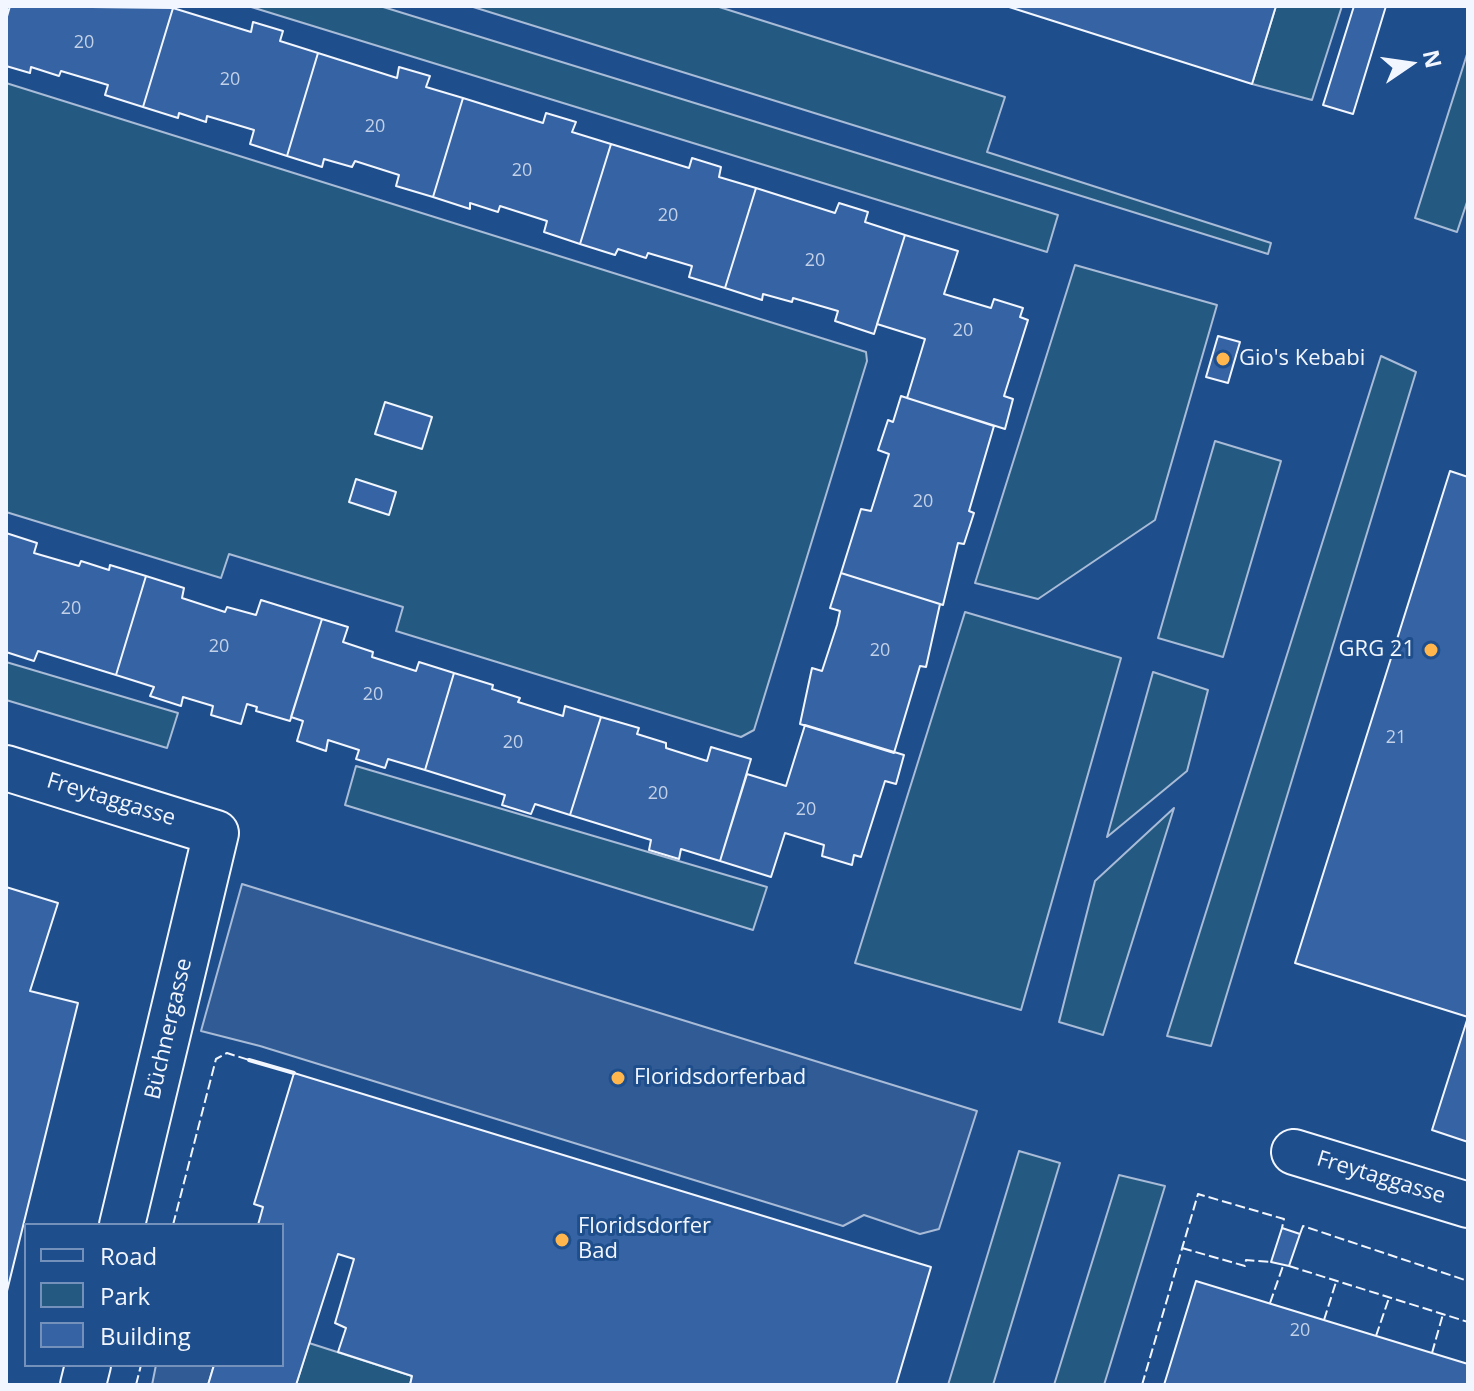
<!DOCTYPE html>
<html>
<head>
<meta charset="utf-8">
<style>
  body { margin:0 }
  #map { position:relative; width:1474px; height:1391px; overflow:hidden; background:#1f4e8c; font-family:"Open Sans",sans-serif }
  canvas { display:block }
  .frame { position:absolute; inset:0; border:8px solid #f2f6ff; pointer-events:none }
  .legend { position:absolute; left:24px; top:1223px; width:260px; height:144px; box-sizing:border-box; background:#1f4e8c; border:2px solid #7391ba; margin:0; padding:10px 14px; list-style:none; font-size:24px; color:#f2f6ff }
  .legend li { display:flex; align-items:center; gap:16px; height:40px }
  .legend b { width:40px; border:2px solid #7391ba }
  .north { position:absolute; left:1370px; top:24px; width:80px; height:80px; -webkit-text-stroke:6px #1f4e8c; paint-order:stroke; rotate:77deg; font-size:22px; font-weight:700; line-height:32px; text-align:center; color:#f2f6ff }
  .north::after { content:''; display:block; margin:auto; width:28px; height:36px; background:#f2f6ff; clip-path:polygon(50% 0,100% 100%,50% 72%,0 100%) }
</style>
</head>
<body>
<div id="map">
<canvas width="1474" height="1391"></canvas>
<div class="frame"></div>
<ul class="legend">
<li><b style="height:10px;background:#1f4e8c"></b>Road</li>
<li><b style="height:22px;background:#245a82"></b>Park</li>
<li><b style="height:22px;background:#3563a3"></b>Building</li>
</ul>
<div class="north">N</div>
</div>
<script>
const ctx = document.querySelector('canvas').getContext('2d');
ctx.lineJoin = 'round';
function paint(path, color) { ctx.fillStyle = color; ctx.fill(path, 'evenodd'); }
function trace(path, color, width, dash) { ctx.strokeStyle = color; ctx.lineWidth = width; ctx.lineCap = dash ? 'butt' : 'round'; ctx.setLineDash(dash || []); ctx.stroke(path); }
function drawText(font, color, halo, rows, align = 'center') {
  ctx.font = font + ' "Open Sans",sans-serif'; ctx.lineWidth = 6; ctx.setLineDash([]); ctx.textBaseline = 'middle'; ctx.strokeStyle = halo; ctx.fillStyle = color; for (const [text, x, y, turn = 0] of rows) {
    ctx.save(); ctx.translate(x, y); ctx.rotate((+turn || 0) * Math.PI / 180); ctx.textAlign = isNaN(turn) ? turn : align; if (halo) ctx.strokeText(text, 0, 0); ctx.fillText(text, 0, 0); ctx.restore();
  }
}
const green = new Path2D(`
  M248,6h132l678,209 -11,37z
  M470,6h246l289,91 -18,55 284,91 -3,11z
  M1276,6h66l-30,94 -60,-16z
  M1468,51v148l-11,33 -42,-14z
  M6,83l860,269 1,9 -113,369 -13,7 -345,-106 7,-24 -174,-53 -8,24 -215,-66z
  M1075,265l142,40 -62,215 -117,79 -63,-16z
  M1381,356l35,16 -205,674 -44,-10z
  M1215,441l66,20 -58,196 -65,-19z
  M965,612l156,46 -100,352 -166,-47z
  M6,662l172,51 -11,35 -161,-48z
  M1153,672l55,18 -21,81 -80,66z
  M356,766l411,121 -14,43 -408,-125z
  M1174,808l-71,227 -44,-13 36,-141z
  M1019,1151l41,12 -67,222h-45z
  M1119,1175l46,11 -61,199h-50z
  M309,1343l103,33 -2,9h-114z`);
const parking = new Path2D(`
  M242,884l735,227 -38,118 -19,5 -56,-19 -21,11 -583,-180 -59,-15z
  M156,1365h58l-6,20h-56z`);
const building = new Path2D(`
  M10,6l163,2 -30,99 -38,-12 3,-10 -47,-14 -2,5 -28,-9 -1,6 -24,-7v-46z
  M1006,6h270l-24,78z
  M1354,6h32l-33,108 -30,-9z
  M173,8l78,24 2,-10 30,9 -3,10 38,12 -31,103 -37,-12 4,-14 -47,-14 -1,6 -27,-9 -1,5 -35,-11z
  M318,53l79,25 2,-11 31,9 -4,11 37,11 -30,99 -37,-11 3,-11 -44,-14 -3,6 -28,-8 -2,8 -35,-11z
  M463,98l80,25 3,-10 30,9 -4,10 39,12 -31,100 -36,-12 3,-11 -47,-15 -2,6 -28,-9v6l-37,-12z
  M611,144l78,24 3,-10 29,9 -2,10 37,11 -31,100 -36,-11 3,-11 -44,-13 -2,5 -28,-9 -3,6 -35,-11z
  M756,188l79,25 4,-10 29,9 -3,10 40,13 -31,99 -39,-13 3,-10 -45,-13 -1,4 -29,-8 -1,6 -37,-12z
  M905,235l53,16 -14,43 47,14 3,-9 29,9 -3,9 8,3 -24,76 9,3 -8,30 -98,-31 18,-59 -48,-15z
  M1218,336l22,6 -12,41 -22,-6z
  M901,396l93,30 -25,85 5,2 -10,31 -6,-1 -15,62 -102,-32 20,-64 10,2 18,-57 -11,-4 10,-30 5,2z
  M385,402l47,15 -10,32 -47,-15z
  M1450,471l18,6v665l-36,-12 36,-113 -173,-54z
  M356,479l40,13 -7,23 -40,-13z
  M6,533l31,10 -3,10 45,13 2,-5 28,9 1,-5 36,11 -30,99 -78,-24 -4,10 -28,-9z
  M841,573l99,31 -14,63 -6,-1 -26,87 -94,-29 12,-56 10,3 15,-46 3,-14 -10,-3z
  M146,576l38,12 -2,10 43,14 2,-5 29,8 5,-15 61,19 -32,102 -34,-10 1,-4 -10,-3 -6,20 -30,-9 2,-9 -30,-9 -2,9 -31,-10 4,-9 -38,-12z
  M322,619l26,8 -5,15 30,10 -1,5 44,14 3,-9 35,11 -29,97 -37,-11 -3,9 -29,-9 3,-9 -31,-10 -2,11 -29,-10 6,-20 -12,-4z
  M454,673l39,12 -1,4 28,9 -2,4 45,14 2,-10 36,11 -31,98 -35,-11 -4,10 -29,-9 3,-10 -80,-25z
  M601,717l38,11 -2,6 29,9v5l41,13 4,-14 40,12 -31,102 -39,-12 -2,10 -30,-9 2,-10 -81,-25z
  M805,725l99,30 -8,29 -11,-3 -24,76 -7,-2 -2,10 -30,-9 2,-11 -39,-12 -14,44 -51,-16 27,-87 39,12z
  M6,887l52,16 -28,88 48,12 -72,292z
  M294,1073l637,194 -35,118h-486l2,-9 -74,-24 8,-24 -11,-5 19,-64 -16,-5 -42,131h-88l6,-20h68v-140h-24l5,-18 -9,-3z
  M1282,1228l18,6 -11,32 -18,-4z
  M1196,1281l272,83v21h-304z`);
const minor = new Path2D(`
  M6,768l210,65 -94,392
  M1294,1152l174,53
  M83,1385l5,-20`);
const fence = new Path2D(`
  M173,1225l43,-166 11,-6 22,7
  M1300,1234l3,-8 165,55
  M1182,1248l63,18 1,-6 25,2
  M1289,1266l179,56
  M1270,1303l13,-37
  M1324,1320l12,-38
  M1376,1336l13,-38
  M1432,1353l11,-39
  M136,1385l5,-20
  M1142,1385l56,-191 86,25 -2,9`);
const wall = new Path2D(`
  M249,1060l45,13`);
const markers = [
  [1223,359,8,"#ffb74d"],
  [1431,650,8,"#ffb74d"],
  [618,1078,8,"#ffb74d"],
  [562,1240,8,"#ffb74d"]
];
const numberNames = [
  ["20",84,43],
  ["20",230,80],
  ["20",375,127],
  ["20",522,171],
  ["20",668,216],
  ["20",815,261],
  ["20",963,331],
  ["20",923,502],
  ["20",71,609],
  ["20",219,647],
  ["20",880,651],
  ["20",373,695],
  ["21",1396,738],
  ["20",513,743],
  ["20",658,794],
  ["20",806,810],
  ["20",1300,1331]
];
const poiNames = [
  ["Gio's Kebabi",1239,359],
  ["GRG 21",1415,650,"right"],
  ["Floridsdorferbad",634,1078],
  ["Floridsdorfer",578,1227],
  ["Bad",578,1252]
];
const streetNames = [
  ["Freytaggasse",111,800,17],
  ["Büchnergasse",169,1029,-77],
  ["Freytaggasse",1381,1178,17]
];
paint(green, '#245a82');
trace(green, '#a8bbd7', 2);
paint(parking, '#305b95');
trace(parking, '#a8bbd7', 2);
paint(building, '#3563a3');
trace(building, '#f2f6ff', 2);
trace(minor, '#f2f6ff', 48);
trace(minor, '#1f4e8c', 44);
trace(fence, '#f2f6ff', 2, [10, 4]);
trace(wall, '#f2f6ff', 4);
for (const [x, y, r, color] of markers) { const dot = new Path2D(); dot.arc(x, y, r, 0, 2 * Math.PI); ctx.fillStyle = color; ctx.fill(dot); trace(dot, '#1f4e8c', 3); }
drawText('18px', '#c3d1e8', null, numberNames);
drawText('22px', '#f2f6ff', '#1f4e8c', poiNames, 'left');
drawText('22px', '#f2f6ff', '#1f4e8c', streetNames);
</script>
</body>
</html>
